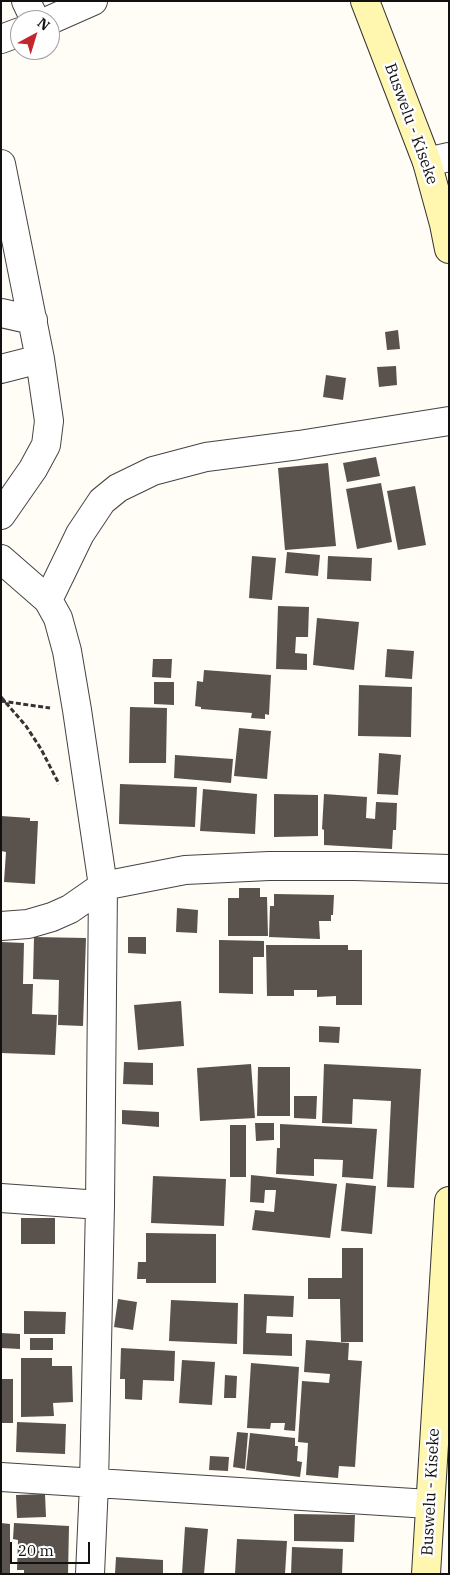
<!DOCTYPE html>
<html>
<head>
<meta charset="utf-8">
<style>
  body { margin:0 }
  #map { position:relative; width:450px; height:1575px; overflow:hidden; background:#fffdf5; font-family:"IBM Plex Serif",serif }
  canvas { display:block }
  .frame { position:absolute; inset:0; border:2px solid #111; pointer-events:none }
  .north { position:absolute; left:10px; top:10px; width:50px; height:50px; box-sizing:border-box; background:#fff; border:1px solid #a0a0a0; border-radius:50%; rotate:39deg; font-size:14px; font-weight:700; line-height:20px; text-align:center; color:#111 }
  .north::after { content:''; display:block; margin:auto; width:18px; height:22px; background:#c4262e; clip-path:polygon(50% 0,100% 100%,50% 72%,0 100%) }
  .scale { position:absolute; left:10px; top:1542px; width:80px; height:22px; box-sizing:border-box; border:2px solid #111; border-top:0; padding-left:6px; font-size:15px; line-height:18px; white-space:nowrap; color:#111; -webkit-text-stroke:4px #fff; paint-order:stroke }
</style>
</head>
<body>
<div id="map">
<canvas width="450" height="1575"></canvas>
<div class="frame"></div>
<div class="north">N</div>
<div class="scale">20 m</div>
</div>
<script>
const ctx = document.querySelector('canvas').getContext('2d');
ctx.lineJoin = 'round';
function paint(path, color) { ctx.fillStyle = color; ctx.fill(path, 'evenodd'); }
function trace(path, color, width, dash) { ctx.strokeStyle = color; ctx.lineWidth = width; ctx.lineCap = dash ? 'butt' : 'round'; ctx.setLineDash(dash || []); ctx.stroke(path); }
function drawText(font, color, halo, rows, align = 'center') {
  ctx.font = font + ' "IBM Plex Serif",serif'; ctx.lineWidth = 5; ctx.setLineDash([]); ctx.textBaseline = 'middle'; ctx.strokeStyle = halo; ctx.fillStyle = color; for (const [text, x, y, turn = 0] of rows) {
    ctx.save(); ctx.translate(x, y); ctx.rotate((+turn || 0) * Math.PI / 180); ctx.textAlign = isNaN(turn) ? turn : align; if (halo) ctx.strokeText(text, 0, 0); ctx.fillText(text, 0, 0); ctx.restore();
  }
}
const building = new Path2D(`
  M398,330l2,19 -13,1 -2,-18z
  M396,366l1,19 -18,2 -2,-20z
  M326,375l20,3 -3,22 -20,-3z
  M376,457l4,19 -33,6 -4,-19z
  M328,463l8,83 -51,4 -7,-82z
  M381,483l11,59 -35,7 -11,-60z
  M415,486l11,59 -28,5 -11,-59z
  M287,552l33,3 -2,21 -33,-3z
  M252,556l24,2 -4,42 -23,-2z
  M328,556l44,2 -1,23 -44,-2z
  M278,606l31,1 -1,30h-12l-1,16 12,1v16l-31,-1z
  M317,618l42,4 -5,48 -41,-5z
  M387,649l27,2 -2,28 -27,-2z
  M153,659h19l-1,19 -19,-1z
  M204,670l67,5 -2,40 -4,-1v5l-14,-1 1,-5 -51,-4v-2l-6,-1 2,-25 6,1z
  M154,682h20v23l-20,-1z
  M359,685l53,2 -1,50 -53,-1z
  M130,707l37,1 -1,55h-37z
  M239,728l32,3 -4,48 -33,-3z
  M379,753l22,2 -3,40 -21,-1z
  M175,755l58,4 -2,24 -57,-5z
  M120,784l77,3 -2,40 -76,-3z
  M203,789l54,5 -2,40 -55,-3z
  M274,794l44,1v41l-44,1z
  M324,794l43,3 -1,21 9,1 1,-17 21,1 -1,27h-3l-1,19 -68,-4v-15l-2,-1z
  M1,816l29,2v3h8l-3,63 -31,-2 2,-30 -5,-1z
  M239,888h21v9h7l1,39h-40v-38h11z
  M274,894l60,1 -1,20h-2v6h-12l1,18 -51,-2 1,-31h4z
  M177,908l21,2 -1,23 -21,-1z
  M34,937l52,1 -3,88 -25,-1 1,-45 -26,-1z
  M128,937h18v17l-18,-1z
  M219,940l45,1v16h-11v37l-34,-1z
  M1,942l23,1 -1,41h10l-1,30 25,1 -2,40 -54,-2z
  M266,945h82v5h14v55h-26v-9l-19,1v-7h-23v6h-27z
  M181,1001l3,45 -46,4 -4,-45z
  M319,1026l21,1 -1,16 -20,-1z
  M124,1062l29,1v22l-30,-1z
  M251,1064l4,54 -55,3 -3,-53z
  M324,1064l97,5 -7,119 -27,-1 4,-86 -38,-2 -1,25 -30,-1z
  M258,1067h32v49h-33z
  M294,1096h23l-1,23 -22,-1z
  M122,1110l37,2v15l-37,-3z
  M255,1123h19v17l-18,1z
  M280,1124l97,5 -4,50 -31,-2 1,-17 -29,-1v17l-38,-2 1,-26h3z
  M230,1125h16v52h-16z
  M251,1175l86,9 -7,54 -78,-8 3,-20 19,2 2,-22h-11l-1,13 -14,-1z
  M153,1176l73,3 -2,47 -73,-3z
  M346,1183l30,3 -4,48 -31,-3z
  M21,1218h34v26h-34z
  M146,1233l70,1v49h-70v-4h-9l1,-17h8z
  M342,1248h21v94h-22l-1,-43h-32v-21h34z
  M244,1294l50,2 -1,21 -26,-1 -1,17 26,1v22l-49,-2z
  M118,1299l19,3 -4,28 -19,-3z
  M171,1300l67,3 -1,41 -68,-3z
  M24,1311l42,1 -1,22h-41z
  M1,1333l19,1v15l-19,-1z
  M30,1338h23v12h-23z
  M306,1340l43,3 -1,17 14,1 -7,106 -16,-1 -1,12 -32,-3 2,-32 -10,-1 4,-61 27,2 1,-9 -26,-2z
  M121,1348l54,3 -1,30 -31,-1 -1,20 -17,-1v-20h-5z
  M21,1358h31v8h20l1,36 -20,1 1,13 -33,1z
  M182,1360l33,2 -3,43 -33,-2z
  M251,1363l48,4 -4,64 -11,-1 1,-7h-14l-1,6 -23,-1z
  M225,1375l12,1 -1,22h-12z
  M1,1379h12v44h-12z
  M17,1422l49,2 -1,30 -49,-2z
  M237,1432l11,1 -3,36 -12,-2z
  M250,1433l45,5v8h3l-1,15 5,1 -2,15 -54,-7z
  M210,1456l19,1 -1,14 -19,-1z
  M45,1494l1,23 -29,1 -1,-23z
  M294,1514l61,1 -1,27 -60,-1z
  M1,1523l9,1v50h-9z
  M14,1523l55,3 -1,48h-44v-4h-7l1,-30 -5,-1z
  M185,1527l23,2 -4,45h-22z
  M237,1539l50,2 -2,33h-50z
  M292,1547l51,2 -1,25h-51z
  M116,1557l47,3v14h-48z`);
const path = new Path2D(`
  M1,697l25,29 15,23 18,35
  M1,701l49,7`);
const minor = new Path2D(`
  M26,1l9,19
  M50,20l43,-19
  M1,39l19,-7
  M427,162l22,-5
  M1,164l39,195 9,62 -3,24 -13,24 -32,46
  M1,313l32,7
  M1,369l39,-10
  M1,559l47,41 10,18 9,33 10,59 26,176 -3,319 -6,279 -4,90
  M48,600l32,-66 22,-33 16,-13 35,-17 53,-14 93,-12 150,-24
  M1,926l27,-2 24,-7 18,-8 33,-23 82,-16 84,-4h86l94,3
  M1,1198l99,7
  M1,1477l428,27`);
const secondary = new Path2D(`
  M365,1l62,161 17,62 5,25
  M426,1574l23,-373`);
const streetNames = [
  ["Buswelu - Kiseke",411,124,70],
  ["Buswelu - Kiseke",431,1492,-87]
];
paint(building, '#5a524d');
trace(minor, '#444', 30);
trace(secondary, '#333', 30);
trace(path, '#333', 3, [5, 2.5]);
trace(minor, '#fff', 28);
trace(secondary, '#fff6b0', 28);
drawText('16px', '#111', '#fff', streetNames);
</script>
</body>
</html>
